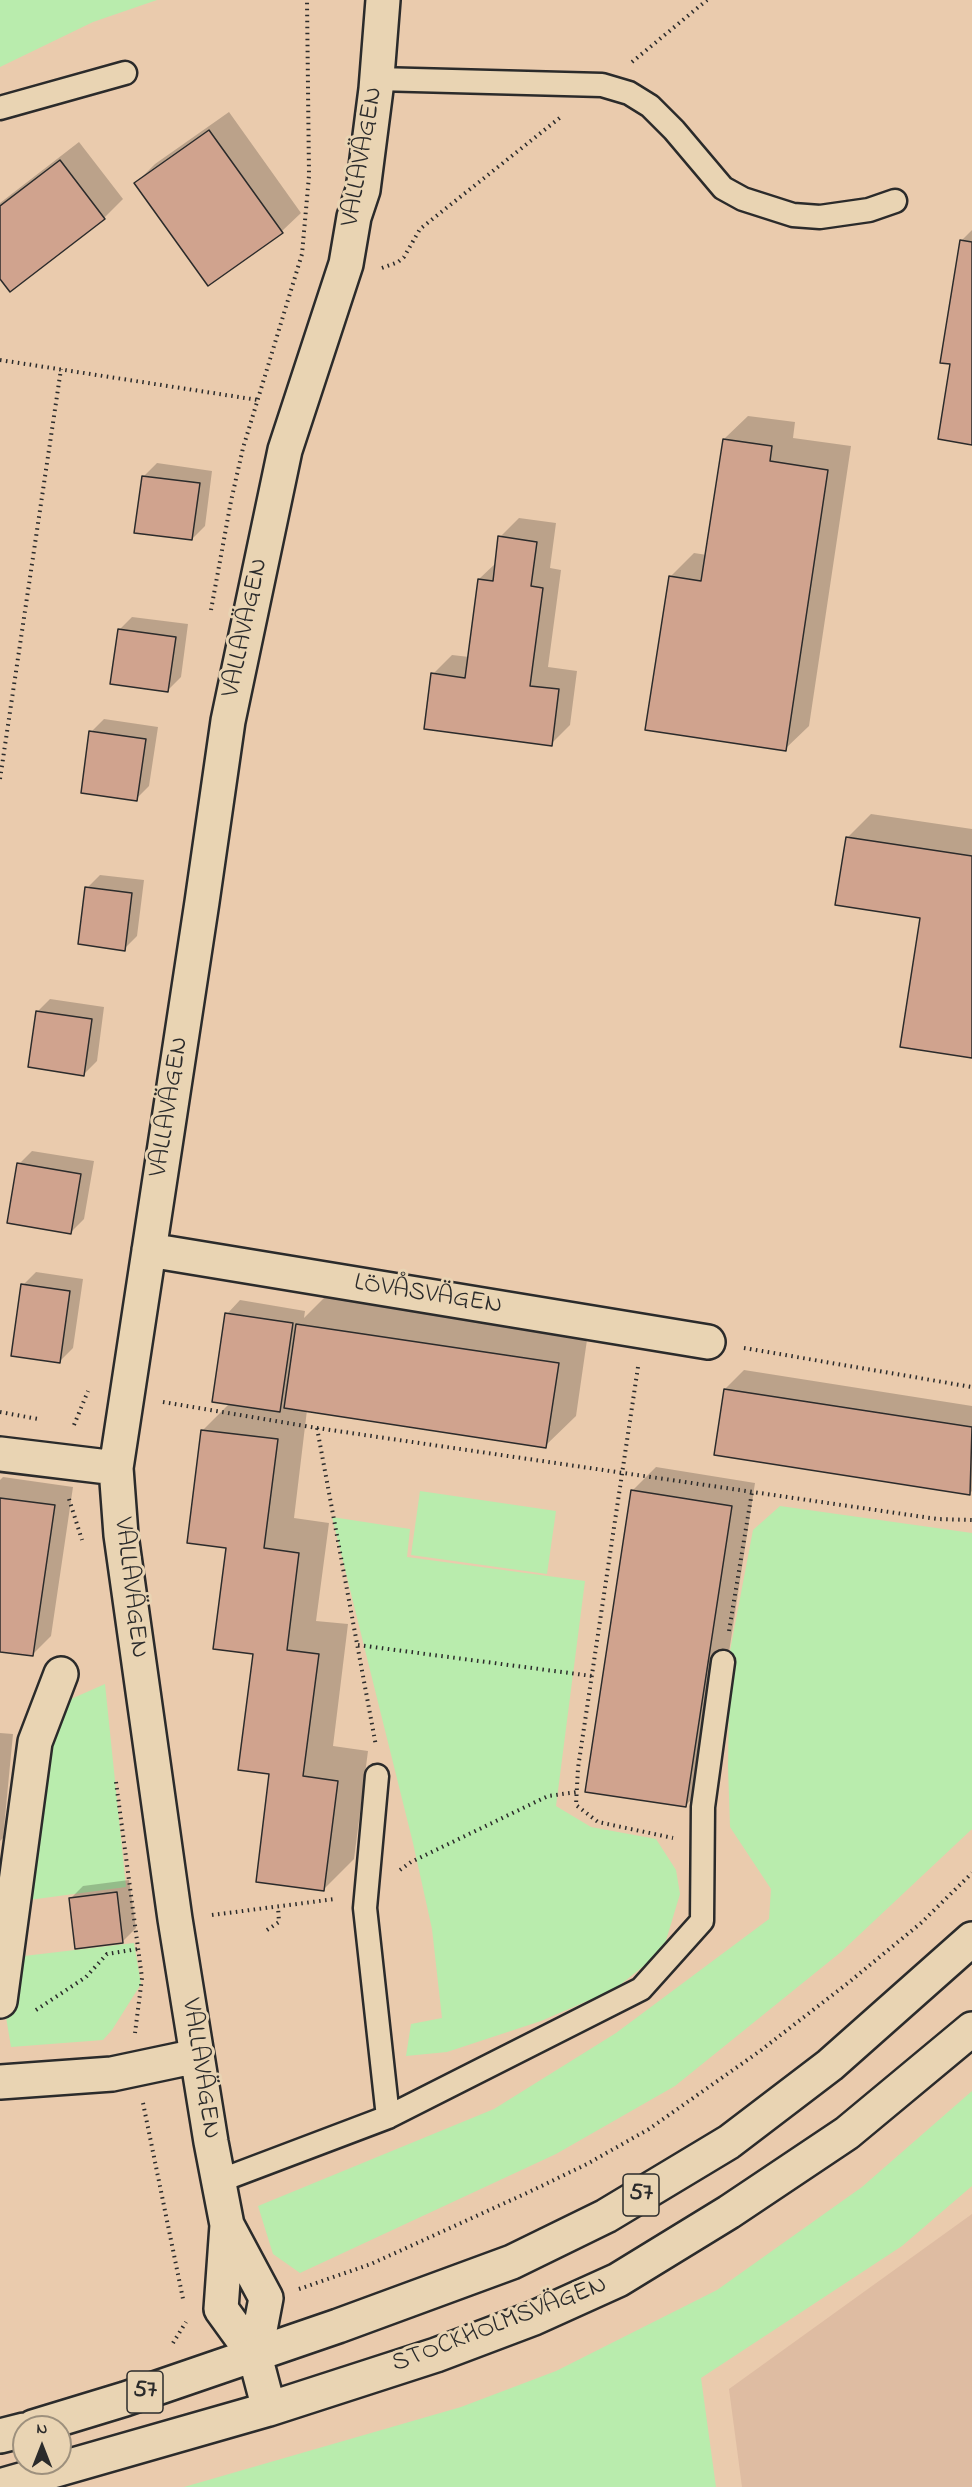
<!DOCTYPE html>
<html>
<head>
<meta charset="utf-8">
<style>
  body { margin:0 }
  #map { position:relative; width:972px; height:2487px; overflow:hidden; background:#eacbad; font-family:"Indie Flower",sans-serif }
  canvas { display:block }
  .north { position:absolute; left:12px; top:2415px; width:60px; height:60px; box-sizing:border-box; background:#e9d4b3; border:2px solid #9d907d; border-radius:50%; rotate:0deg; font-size:16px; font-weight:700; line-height:24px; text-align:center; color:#2b2b2b }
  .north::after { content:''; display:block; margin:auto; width:21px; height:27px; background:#2b2b2b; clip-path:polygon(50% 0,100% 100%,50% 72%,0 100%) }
</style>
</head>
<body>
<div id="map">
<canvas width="972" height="2487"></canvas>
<div class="north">N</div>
</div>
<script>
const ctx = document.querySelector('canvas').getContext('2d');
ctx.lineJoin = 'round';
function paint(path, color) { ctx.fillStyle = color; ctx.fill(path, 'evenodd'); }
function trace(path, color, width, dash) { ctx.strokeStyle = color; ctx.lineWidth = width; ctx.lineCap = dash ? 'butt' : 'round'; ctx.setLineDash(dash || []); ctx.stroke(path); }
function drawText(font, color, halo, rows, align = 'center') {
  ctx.font = font + ' "Indie Flower",sans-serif'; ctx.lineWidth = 6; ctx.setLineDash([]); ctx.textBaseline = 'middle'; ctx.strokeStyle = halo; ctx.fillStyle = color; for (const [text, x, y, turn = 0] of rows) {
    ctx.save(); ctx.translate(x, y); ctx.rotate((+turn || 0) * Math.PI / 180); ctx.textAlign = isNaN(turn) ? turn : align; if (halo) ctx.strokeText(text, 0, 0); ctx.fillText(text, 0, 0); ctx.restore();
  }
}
const built = new Path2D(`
  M972,2214v273h-230l-13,-98z`);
const green = new Path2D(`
  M0,0h157l-64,22 -93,45z
  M420,1491l136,20 -9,63 -136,-19z
  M780,1506l192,27v296l-131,123 -166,134 -119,68 -256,119 -27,-19 -15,-48 236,-97 122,-76 153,-114 2,-30 -41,-62 -2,-61 2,-115 23,-121z
  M332,1517l78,12 -3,28 178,24 -29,225 35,21 65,12 20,31 4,24 -16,53 -14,14 -35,28 -74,32 -94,31 -41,4 5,-32 31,-6 -10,-89 -19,-86z
  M105,1684l21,203 -97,13 17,-161 17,-32 8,-8z
  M134,1943l7,41 -29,46 -9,10 -92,7 -5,-30 18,-61z
  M972,2091v95l-70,60 -201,132 15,109h-532l277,-80 95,-36 161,-81 145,-103z`);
const shadow = new Path2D(`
  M229,112l72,101 -19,18 -74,53 -72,-101 19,-19z
  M79,142l44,57 -19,19 -94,72 -10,-13v-74z
  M972,230v213l-20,-80 9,-122z
  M748,416l47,6 -2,16 58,8 -42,280 -24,23 -115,-172 24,-24 13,2 17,-116z
  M157,463l55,8 -7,55 -13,13 -48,-63z
  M519,518l37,5 -6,45 11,2 -13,97 29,4 -7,54 -19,19 -118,-70 19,-19 17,2 10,-78 18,-17 3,-25z
  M132,617l56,7 -7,53 -13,13 -49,-60z
  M104,719l54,8 -9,59 -13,13 -45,-67z
  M871,814l101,15v227l-50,-139 -74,-80z
  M100,875l44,5 -7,56 -13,13 -37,-61z
  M50,999l54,8 -7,54 -13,13 -47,-62z
  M32,1151l62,10 -10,58 -13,13 -52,-68z
  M36,1272l47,7 -10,69 -13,13 -37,-76z
  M328,1294l260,39 -12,83 -31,30 -238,-36 -13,108 35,5 -13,98 32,3 -15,122 35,5 -14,108 -30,30 -53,-116 -16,-120 -27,-106 -25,-117 27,-27 -3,-89 13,-14 65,11 -1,7z
  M744,1370l228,36v85l-2,2 -245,-104z
  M656,1467l99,16 -46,299 -24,24 -53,-315z
  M3,1477l70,10 -22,149 -19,19 -32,-5v-170z
  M0,1733l13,1 -10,104 -3,3z
  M129,1880l7,48 -13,13 -53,-42 13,-13z`);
const building = new Path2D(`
  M209,130l74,103 -75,53 -74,-103z
  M60,160l45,59 -95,73 -10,-13v-73z
  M960,240l12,2v203l-34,-6 12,-75 -10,-1z
  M723,439l49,7 -2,15 58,9 -42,281 -141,-21 24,-154 32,5z
  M142,476l58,7 -8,57 -58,-7z
  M498,536l39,6 -6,44 12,2 -13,98 29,3 -7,57 -128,-17 7,-56 34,5 13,-99 15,2z
  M118,629l58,8 -8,55 -58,-8z
  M89,731l57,8 -9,62 -56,-8z
  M846,837l126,19v202l-72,-11 20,-129 -85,-13z
  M85,887l47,6 -7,58 -47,-7z
  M36,1011l56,8 -8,57 -56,-9z
  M17,1163l64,11 -10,60 -64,-11z
  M21,1284l49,7 -10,72 -49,-7z
  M225,1313l68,10 -13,89 -68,-10z
  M296,1324l263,39 -13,85 -262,-40z
  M724,1389l248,38 -2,68 -256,-40z
  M201,1430l77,9 -14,109 35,5 -12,97 32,4 -16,122 35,5 -14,110 -68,-9 13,-108 -31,-4 15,-116 -40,-5 13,-101 -39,-5z
  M631,1490l101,16 -46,301 -101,-15z
  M0,1498l55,7 -22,151 -33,-4z
  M117,1892l6,51 -48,6 -6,-51z`);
const path = new Path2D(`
  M632,62l75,-62
  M382,268l16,-6 6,-5 16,-28 142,-113
  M0,360l258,40
  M211,610l20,-109 12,-53 59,-194 7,-78 -2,-176
  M0,779l61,-410
  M744,1348l228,39
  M638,1367l-60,401 -2,37 22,17 75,16
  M163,1402l154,26 620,91 35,1
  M0,1412l38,7
  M74,1425l14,-34
  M317,1428l59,318
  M69,1499l13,41
  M729,1631l23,-139
  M358,1645l234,31
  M116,1782l26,196 -7,55
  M400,1870l11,-8 137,-66 29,-4
  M212,1915l123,-16
  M267,1930l12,-8 -1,-15
  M36,2010l50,-33 21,-23 31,-5
  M143,2103l40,196
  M299,2289l72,-25 158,-72 58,-28 62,-35 111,-78 88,-68 73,-60 51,-50
  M173,2343l13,-21`);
const lane = new Path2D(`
  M377,79l225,6 27,8 21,13 24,24 49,58 20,11 50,16 27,2 49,-7 26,-9
  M0,108l125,-35
  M377,1776l-12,132 23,209
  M219,2181l169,-64 253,-128 61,-68 1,-114 20,-145`);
const street = new Path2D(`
  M149,1250l559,92
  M0,1454l116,14
  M0,2001l35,-259 26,-68
  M0,2082l112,-8 85,-18
  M227,2225l39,73 -11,58
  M255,2356l-34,-47 6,-84 -16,-83 -36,-223 -54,-384 -5,-67 86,-566 26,-181 57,-271 61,-186 8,-47 9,-27 13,-101 7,-89`);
const primary = new Path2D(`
  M255,2356l14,53
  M33,2427l92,-28 213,-73 174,-64 94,-46 123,-74 101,-77 142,-126
  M0,2436l24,-6
  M0,2486l269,-77 167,-54 98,-37 84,-38 111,-68 118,-79 125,-104`);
const shields = [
  [641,2195,36],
  [145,2392,36]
];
const shieldNames = [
  ["57",641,2195],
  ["57",145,2392]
];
const streetNames = [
  ["VALLAVÄGEN",364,157,-80],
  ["VALLAVÄGEN",247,628,-78],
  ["VALLAVÄGEN",171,1107,-81],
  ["LÖVÅSVÄGEN",428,1296,9],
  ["VALLAVÄGEN",129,1588,83],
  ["VALLAVÄGEN",199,2069,81],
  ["STOCKHOLMSVÄGEN",500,2326,-21]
];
paint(built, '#debca2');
paint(green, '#b9ecad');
paint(shadow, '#0003');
paint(building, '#d0a38e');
trace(building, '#2b2b2b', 1.5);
trace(lane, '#2b2b2b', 27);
trace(street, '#2b2b2b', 38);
trace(primary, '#2b2b2b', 38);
trace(path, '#2b2b2b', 4, [1.5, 4.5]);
trace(lane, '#e9d4b3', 22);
trace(street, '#e9d4b3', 33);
trace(primary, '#e9d4b3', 33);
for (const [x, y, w] of shields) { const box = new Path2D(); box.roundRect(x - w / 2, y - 21, w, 42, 4.5); ctx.fillStyle = '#e9d4b3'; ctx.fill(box); trace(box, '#2b2b2b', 1.5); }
drawText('bold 24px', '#2b2b2b', null, shieldNames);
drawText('26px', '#2b2b2b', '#e9d4b3', streetNames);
</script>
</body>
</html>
